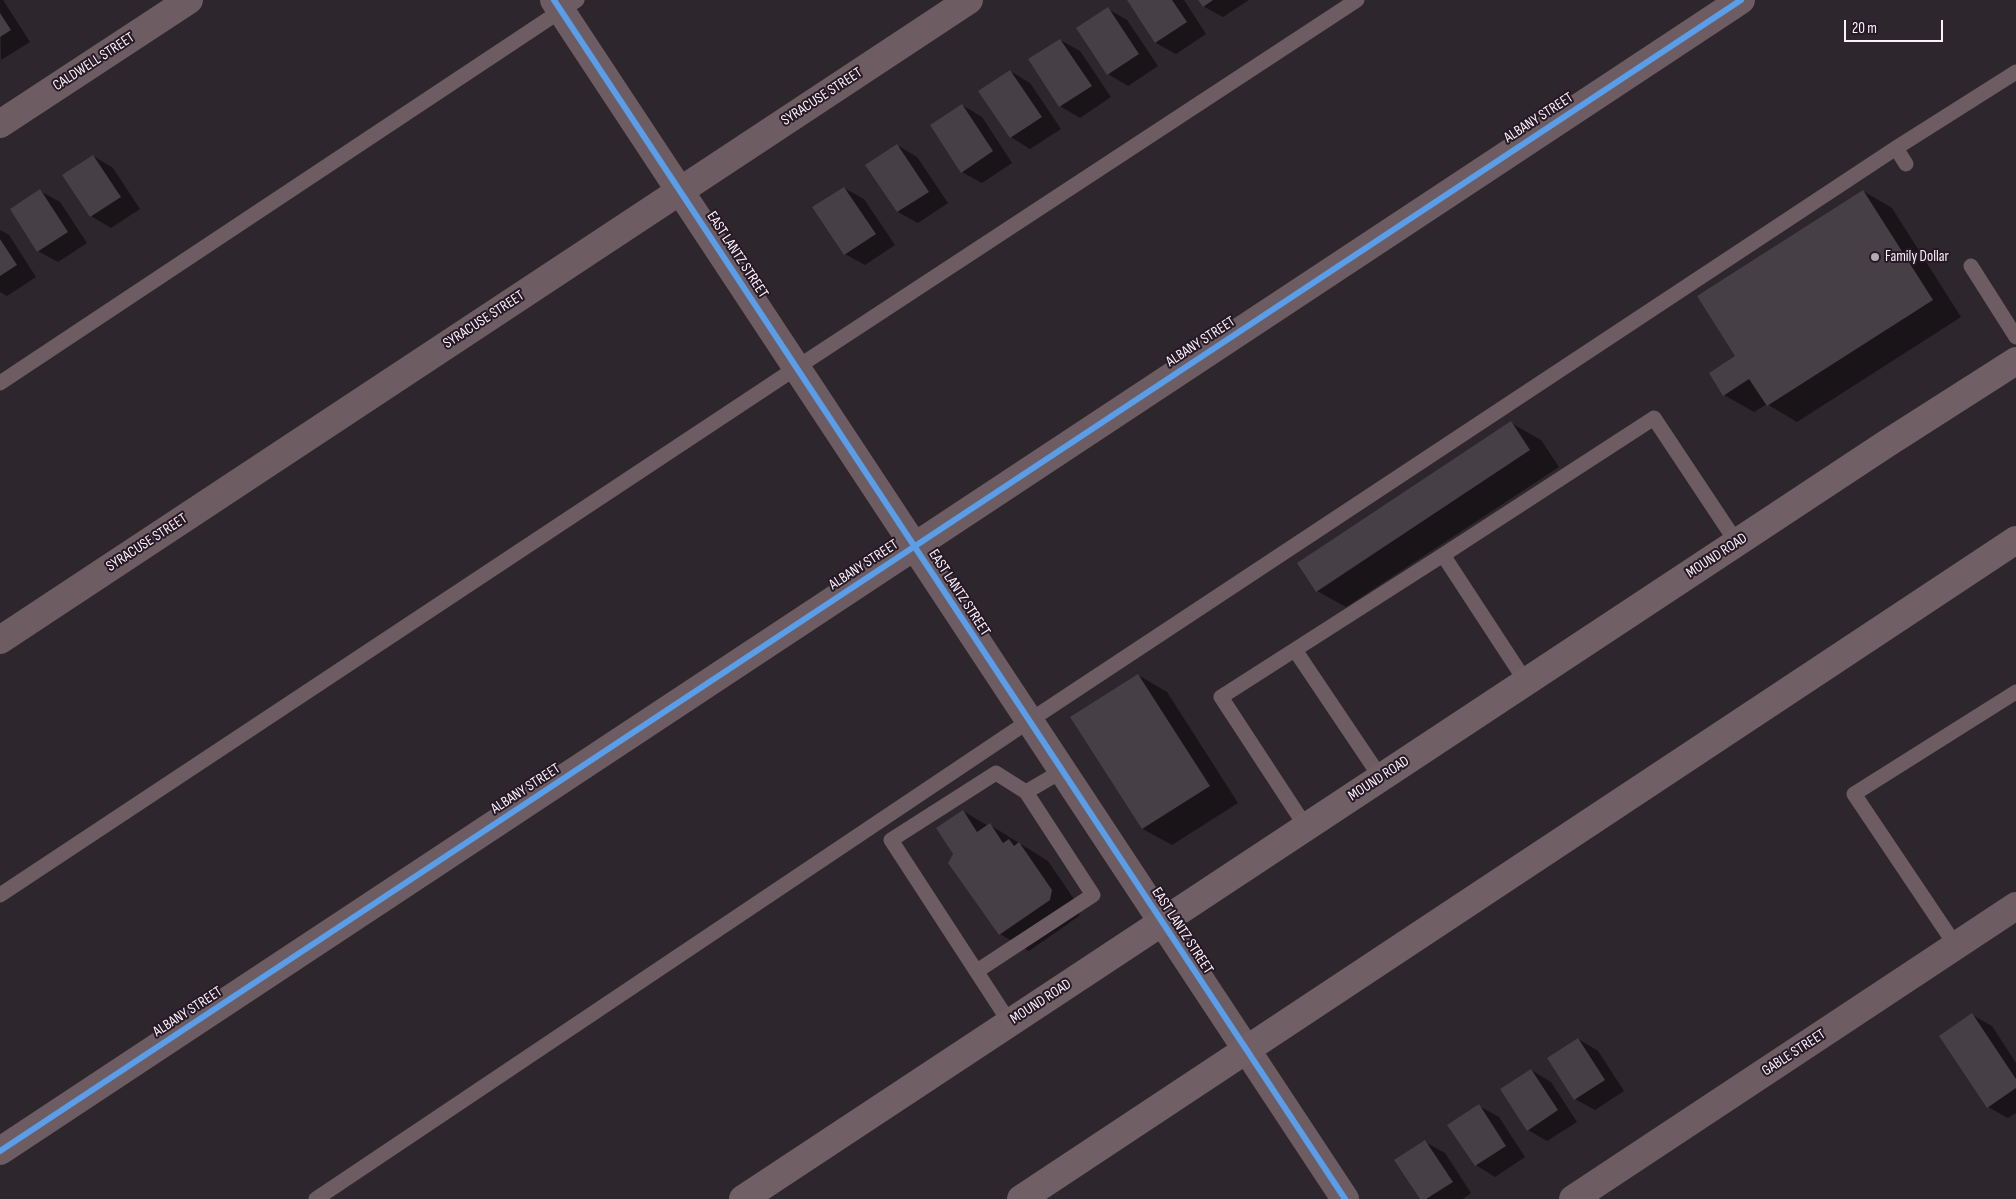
<!DOCTYPE html>
<html>
<head>
<meta charset="utf-8">
<style>
  body { margin:0 }
  #map { position:relative; width:2016px; height:1199px; overflow:hidden; background:#2d262c; font-family:"Sofia Sans Condensed",sans-serif }
  canvas { display:block }
  .scale { position:absolute; left:1844px; top:20px; width:99px; height:22px; box-sizing:border-box; border:2px solid #fbf1fa; border-top:0; padding-left:6px; font-size:15px; line-height:18px; white-space:nowrap; color:#fbf1fa; -webkit-text-stroke:4px #261925; paint-order:stroke }
</style>
</head>
<body>
<div id="map">
<canvas width="2016" height="1199"></canvas>
<div class="scale">20 m</div>
</div>
<script>
const ctx = document.querySelector('canvas').getContext('2d');
ctx.lineJoin = 'round';
function paint(path, color) { ctx.fillStyle = color; ctx.fill(path, 'evenodd'); }
function trace(path, color, width, dash) { ctx.strokeStyle = color; ctx.lineWidth = width; ctx.lineCap = dash ? 'butt' : 'round'; ctx.setLineDash(dash || []); ctx.stroke(path); }
function drawText(font, color, halo, rows, align = 'center') {
  ctx.font = font + ' "Sofia Sans Condensed",sans-serif'; ctx.lineWidth = 4; ctx.setLineDash([]); ctx.textBaseline = 'middle'; ctx.strokeStyle = halo; ctx.fillStyle = color; for (const [text, x, y, turn = 0] of rows) {
    ctx.save(); ctx.translate(x, y); ctx.rotate((+turn || 0) * Math.PI / 180); ctx.textAlign = isNaN(turn) ? turn : align; if (halo) ctx.strokeText(text, 0, 0); ctx.fillText(text, 0, 0); ctx.restore();
  }
}
const shadow = new Path2D(`
  M0,0h3l27,42 -29,18z
  M1128,0h56l22,34 -30,20 -20,-11z
  M1199,0h50l-26,17 -20,-11z
  M1108,9l19,11 31,46 -30,20 -20,-12 -31,-46z
  M1060,40l20,11 31,46 -31,21 -20,-12z
  M1010,71l20,12 31,46 -31,20 -19,-12z
  M962,105l20,12 30,46 -30,20 -20,-11z
  M897,145l20,12 31,46 -30,20 -20,-11 -31,-46z
  M93,156l20,12 27,41 -29,19 -20,-12 -27,-41z
  M844,188l20,11 31,46 -30,20 -20,-11z
  M40,191l20,11 27,41 -29,19 -20,-11z
  M1863,191l29,17 69,109 -164,105 -30,-18 -13,8 -30,-17 -14,-22 26,-17z
  M0,230l9,5 27,42 -29,19 -7,-4z
  M1511,423l30,17 18,27 -213,140 -29,-16z
  M1138,675l29,17 71,111 -66,42 -29,-16 -71,-111z
  M963,811l25,15 2,-1 58,36 32,47 -1,8 -50,35 -29,-17 -51,-72 6,-8z
  M1972,1015l20,11 24,37v50l-8,5 -20,-11z
  M1578,1039l20,12 26,40 -29,19 -20,-11z
  M1531,1070l20,12 26,40 -30,19 -19,-11z
  M1479,1106l20,11 26,40 -30,20 -19,-12z
  M1425,1142l20,11 26,40 -8,6h-42z`);
const building = new Path2D(`
  M1127,0h45l15,22 -32,21z
  M1198,0h15l-10,7z
  M1108,7l31,47 -32,21 -31,-47z
  M0,13l11,17 -11,7z
  M1060,39l32,47 -33,21 -31,-48z
  M1010,70l32,47 -32,21 -32,-47z
  M962,104l31,47 -32,22 -31,-48z
  M897,144l32,48 -32,20 -32,-47z
  M93,155l28,42 -31,20 -28,-42z
  M844,187l32,47 -32,21 -32,-48z
  M40,189l28,43 -31,20 -27,-43z
  M1863,190l70,110 -166,106 -18,-27 -26,17 -14,-23 26,-17 -38,-60z
  M0,239l17,26 -17,11z
  M1511,421l19,29 -214,142 -19,-29z
  M1138,674l72,112 -68,43 -72,-112z
  M963,810l14,22 13,-9 13,20 6,-4 5,7 5,-4 33,48 -2,10 -51,35 -51,-72 5,-9 -17,-26z
  M1972,1013l44,66v9l-29,20 -48,-72z
  M1578,1038l27,42 -31,20 -27,-42z
  M1531,1069l27,41 -31,21 -27,-42z
  M1479,1104l27,42 -31,20 -28,-41z
  M1425,1140l28,42 -27,17h-6l-26,-39z`);
const service = new Path2D(`
  M1896,148l10,16
  M1971,266l45,71
  M0,383l577,-383
  M1295,650l86,128
  M1526,682l-83,-127 211,-137 83,125
  M1306,827l-85,-130 222,-142
  M0,895l796,-527 561,-368
  M1956,946l-102,-152 162,-102
  M977,971l116,-76 -67,-103
  M1010,1023l-119,-183 105,-67 30,19 36,-21
  M316,1199l713,-478 867,-573 120,-76`);
const minor = new Path2D(`
  M554,0l791,1199
  M0,124l189,-124
  M0,640l969,-640
  M0,1151l1741,-1151
  M1573,1199l443,-293`);
const secondary = new Path2D(`
  M743,1199l1143,-755 130,-83
  M1021,1199l995,-659`);
const cycleway = new Path2D(`
  M554,0l791,1199
  M0,1151l1741,-1151`);
const markers = [
  [1875,257,5,"#b3aab2"]
];
const streetNames = [
  ["CALDWELL STREET",94,62,-33],
  ["SYRACUSE STREET",822,97,-33],
  ["ALBANY STREET",1539,118,-33],
  ["EAST LANTZ STREET",737,255,57],
  ["SYRACUSE STREET",484,320,-33],
  ["ALBANY STREET",1201,342,-33],
  ["SYRACUSE STREET",147,543,-33],
  ["MOUND ROAD",1717,556,-33],
  ["ALBANY STREET",864,565,-33],
  ["EAST LANTZ STREET",959,593,57],
  ["MOUND ROAD",1379,779,-33],
  ["ALBANY STREET",526,789,-33],
  ["EAST LANTZ STREET",1182,931,57],
  ["MOUND ROAD",1041,1002,-33],
  ["ALBANY STREET",188,1012,-33],
  ["GABLE STREET",1794,1053,-33]
];
const poiNames = [
  ["Family Dollar",1885,257]
];
paint(shadow, '#0007');
paint(building, '#463f45');
trace(service, '#6d5d62', 15);
trace(minor, '#6d5d62', 28);
trace(secondary, '#706065', 28);
trace(cycleway, '#5a9eea', 6);
for (const [x, y, r, color] of markers) { const dot = new Path2D(); dot.arc(x, y, r, 0, 2 * Math.PI); ctx.fillStyle = color; ctx.fill(dot); trace(dot, '#261925', 2); }
drawText('15px', '#fbf1fa', '#261925', streetNames);
drawText('15px', '#fbf1fa', '#261925', poiNames, 'left');
</script>
</body>
</html>
